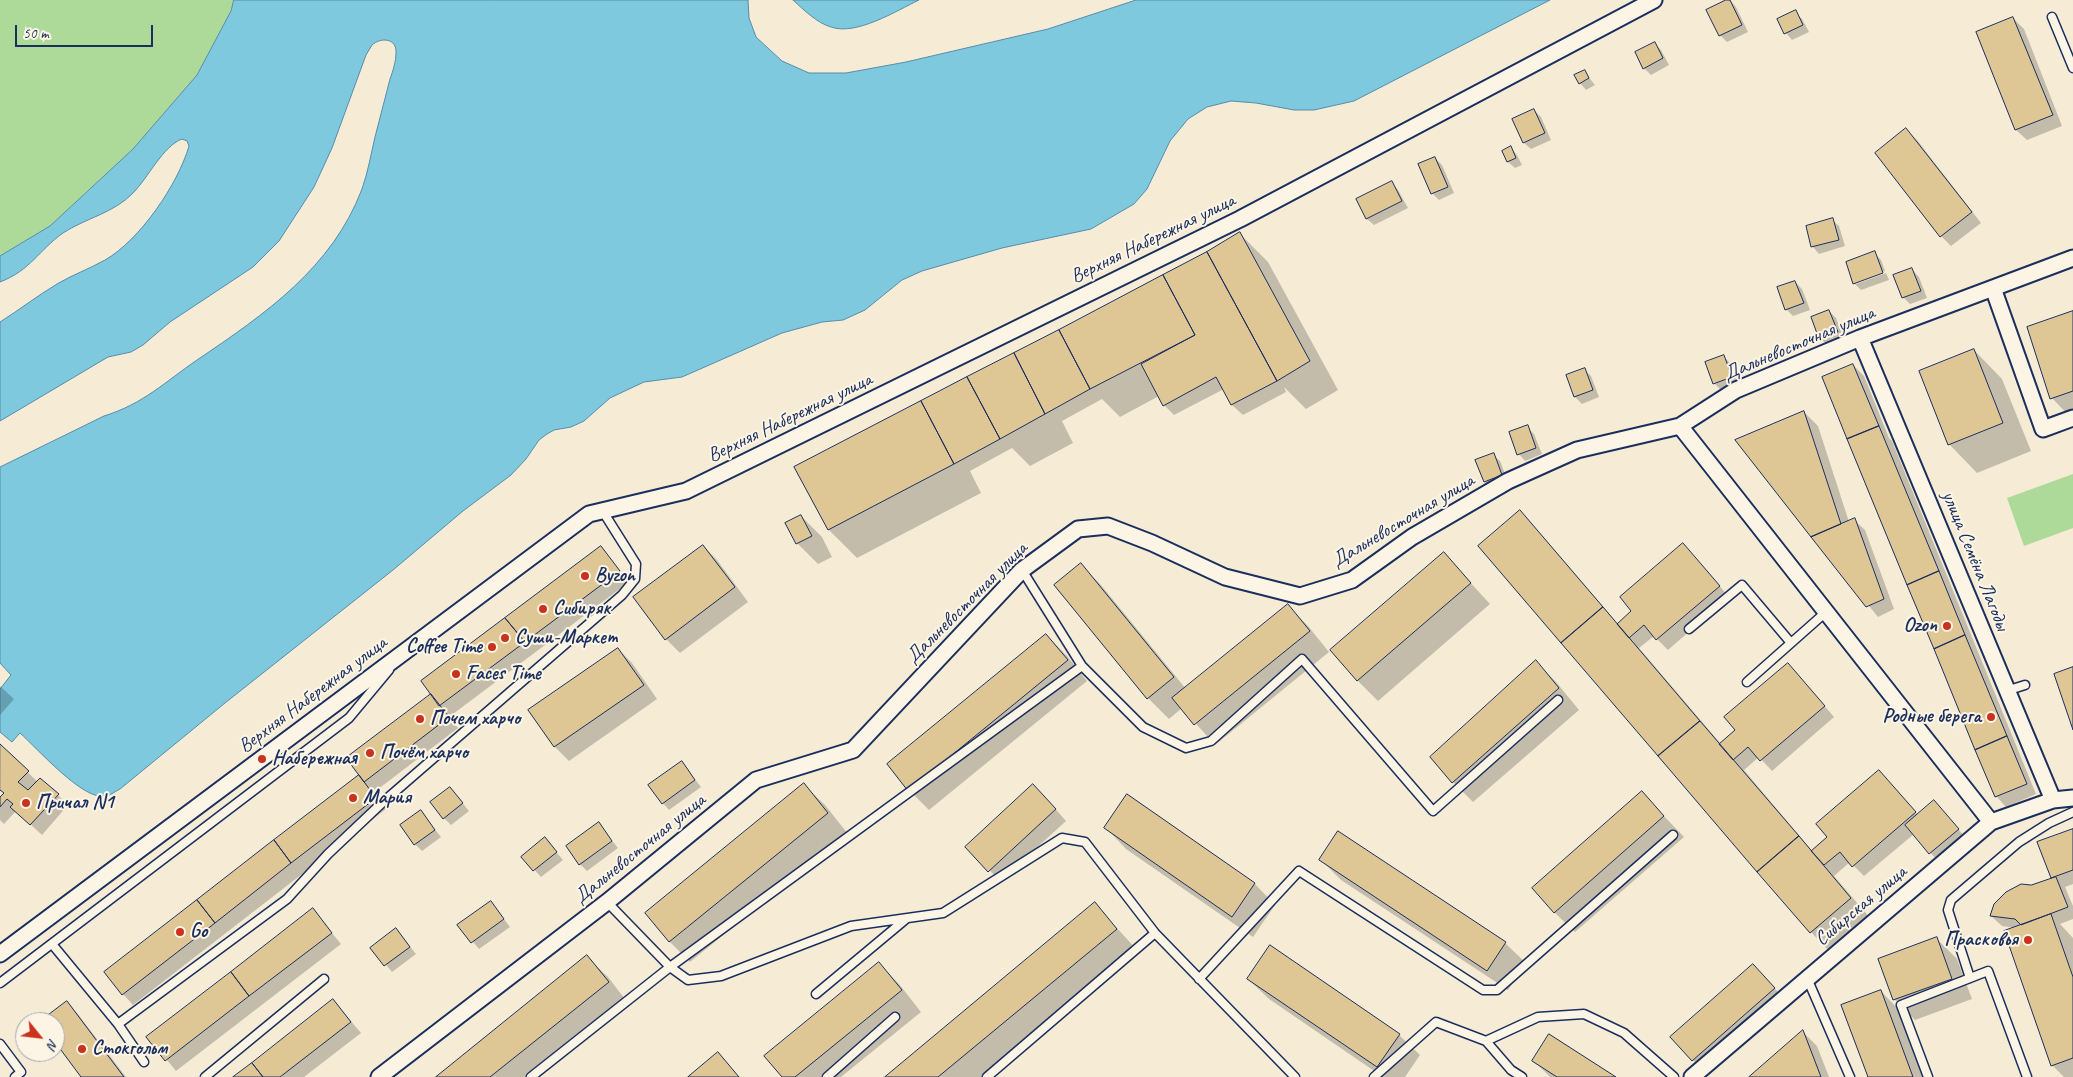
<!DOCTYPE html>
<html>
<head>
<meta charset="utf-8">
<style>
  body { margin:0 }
  #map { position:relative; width:2073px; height:1077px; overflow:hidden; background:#f6ecd5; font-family:Caveat,sans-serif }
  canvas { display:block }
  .north { position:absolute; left:15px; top:1012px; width:50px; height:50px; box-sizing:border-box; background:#fcf5e5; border:1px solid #a2a6af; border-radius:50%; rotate:119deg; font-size:14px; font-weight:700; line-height:20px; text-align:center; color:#1b2f5e }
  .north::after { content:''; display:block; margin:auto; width:18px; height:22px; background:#c8321e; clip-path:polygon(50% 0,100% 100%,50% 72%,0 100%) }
  .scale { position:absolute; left:15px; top:25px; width:138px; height:22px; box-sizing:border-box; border:2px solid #1b2f5e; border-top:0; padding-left:6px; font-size:15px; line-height:18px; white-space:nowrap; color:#1b2f5e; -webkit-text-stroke:4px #fcf5e5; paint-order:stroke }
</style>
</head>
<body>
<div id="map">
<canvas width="2073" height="1077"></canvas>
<div class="north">N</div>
<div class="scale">50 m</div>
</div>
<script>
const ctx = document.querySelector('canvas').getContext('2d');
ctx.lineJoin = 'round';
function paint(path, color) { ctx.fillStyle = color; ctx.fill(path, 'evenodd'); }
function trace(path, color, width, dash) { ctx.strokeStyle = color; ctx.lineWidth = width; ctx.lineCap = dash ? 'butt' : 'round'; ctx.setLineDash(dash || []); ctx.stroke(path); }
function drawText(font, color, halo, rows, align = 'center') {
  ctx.font = font + ' Caveat,sans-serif'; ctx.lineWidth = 4; ctx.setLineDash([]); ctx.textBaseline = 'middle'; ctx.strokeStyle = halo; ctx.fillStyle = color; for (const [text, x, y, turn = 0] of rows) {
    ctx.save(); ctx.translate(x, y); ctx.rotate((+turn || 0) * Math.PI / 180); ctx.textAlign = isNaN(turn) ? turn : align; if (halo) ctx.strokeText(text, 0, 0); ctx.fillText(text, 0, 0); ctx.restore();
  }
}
const green = new Path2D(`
  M0,0h234l-3,11 -34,64 -64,74 -83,77 -50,30z
  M2073,474v54l-49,18 -17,-48z`);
const water = new Path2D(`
  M234,0h514l1,18 7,19 26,24 27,12h37l60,-11 142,-33 88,-29h414l-196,101 -40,9h-20l-38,-7 -25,-2 -24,6 -19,12 -18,22 -23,48 -13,15 -43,25 -89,19 -80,23 -20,9 -37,30 -22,10 -21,2 -40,11 -100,44 -38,5 -34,16 -26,23 -13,6 -17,3 -7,4 -8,6 -13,19 -15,16 -48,36 -70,59 -168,133 -105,86c-4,2 -9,6 -14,7 -22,6 -69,-48 -86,-63l-8,9 -12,-10v-43l11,-14 -11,-12v-196l104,-51c39,-12 61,-34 93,-56 68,-46 135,-92 165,-171 6,-17 9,-35 13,-52 5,-19 10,-39 15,-58 3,-8 6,-18 6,-26 1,-15 -15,-16 -24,-8 -2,3 -4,7 -6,10l-34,93 -18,39 -35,54 -26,26 -83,55 -27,23 -12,7 -23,5 -108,64v-99c19,-12 37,-26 57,-38 15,-9 32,-15 48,-24 35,-20 73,-76 84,-114l-2,-5 -5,-2c-19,7 -34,39 -49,54 -19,20 -47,25 -70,40 -24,17 -32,37 -63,49v-26l50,-30 83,-77 64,-74 34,-64z
  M793,0h126c-23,11 -63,36 -88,27 -14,-4 -27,-17 -38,-27z`);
const shadow = new Path2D(`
  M1730,0l6,7 12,25 -21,10 -7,-7 -12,-25z
  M1795,12l7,7 7,13 -17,8 -6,-7 -7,-13z
  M2013,18l11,11 38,97 -35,14 -11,-10 -38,-97z
  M1654,43l7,7 8,15 -18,10 -7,-7z
  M1584,71l11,14 -9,5 -6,-7z
  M1534,110l7,7 10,23 -20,9 -7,-6z
  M1906,130l11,10 64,83 -30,23 -10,-10z
  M1511,148l6,7 5,10 -7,3 -7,-6 -4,-10z
  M1435,158l7,7 12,28 -15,7 -7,-7z
  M1392,183l6,7 10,18 -34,17 -7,-6 -9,-19z
  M1832,220l7,6 6,20 -26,8 -6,-7 -6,-20z
  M1240,234l28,28 70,128 -32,19 -22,-22 2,5 -43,23 -11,-10 -8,-16 -50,26 -10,-10 -5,-9 -39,21 -18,-18 -40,22 11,22 -43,23 -18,-18 -42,23 11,22 -124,65 -28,-28 -33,-62 371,-188z
  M1874,253l7,7 4,11 -29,10v3l30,-11 3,7 -28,10 -7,-7z
  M1912,270l7,7 8,21 -17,6 -7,-7z
  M1795,282l7,7 8,21 -17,6 -7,-7z
  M1829,311l7,7 8,21 -17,6 -7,-7z
  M2073,313v107l-21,-22 -24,-70z
  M1974,350l28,29 29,72 -54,22 -28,-29z
  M1723,356l7,7 8,21 -17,6 -6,-6 -8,-21z
  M1853,365l11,11 25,62 3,3 144,353 -30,13 -10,-11z
  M1584,369l7,7 8,21 -17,7 -7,-7 -8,-21z
  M1804,412l14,14 31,96 5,-2 11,10 29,79 -16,8 -66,-81z
  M1527,427l7,7 8,20 -17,7 -6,-7z
  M1493,455l7,6 8,21 -17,7 -6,-7z
  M1520,512l20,21 78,91 75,-69 36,42 -61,53 -14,-14 -15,12 82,96 77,-69 36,42 -62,54 -13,-14 -15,13 69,82 16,-14 50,-67 39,44 23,-6 24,28 -28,23 -23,-26 -50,42 -14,-14 -16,14 37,43 -40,34 -20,-21z
  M801,516l21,21 10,20 -14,7 -21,-21z
  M703,546l14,14 31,42 -68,51 -14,-14z
  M601,548l28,34 -180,135 9,11 -85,65 13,16 -253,196 -10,-11 -17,-22 254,-197 72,-80z
  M1444,554l46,50 -112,97 -21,-21z
  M1081,565l20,20 85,104 102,-83 20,20 21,26 -114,93 -33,-37 -13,11 -21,-21 -92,-113z
  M1046,635l21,21 20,25 -158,129 -20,-20z
  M618,649l14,14 25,36 -88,62 -14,-14 -25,-36z
  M1536,662l20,20 23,28 -106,92 -20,-20z
  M0,686l14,13 -14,16z
  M0,746l38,36 20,13 10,10 -26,30 -26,-24 -12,13 -4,-4v-21l5,-5 -5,-4z
  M682,763l19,24 -32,23 -6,-7z
  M804,785l21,20 23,29 -158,128 -20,-20 -23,-29z
  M450,788l19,23 -18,14 -7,-7z
  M1642,793l42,44 -109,95 -21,-20z
  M1044,796l22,25 -66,60 -33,-34z
  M1128,796l127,88 20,21 -22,32 -127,-88 -20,-21z
  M421,812l20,25 -19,14 -7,-7z
  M599,824l19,24 -31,23 -7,-7z
  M2073,830v54l-8,3 8,19v13l-13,5 13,14v139h-9l-12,-12 -36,-137 -14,-2 -11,-10 41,-30 20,-7 -13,-36z
  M551,846l12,14 -22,17 -18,-20z
  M1321,860l184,83 21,20 -18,27 -167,-110z
  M491,902l19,25 -31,22 -20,-24z
  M1095,904l42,46 -154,127h-96z
  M313,910l28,34 -165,127 -28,-34z
  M396,929l20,25 -24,18 -20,-24z
  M1937,939l20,20 15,40 -57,21 -21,-21z
  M587,957l21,20 20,26 -92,74h-98z
  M879,964l20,20 22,28 -80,65h-58z
  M1764,976l20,23 -81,72 -31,-34z
  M1248,979l151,56 21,20 -15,22h-22l-114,-78z
  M1881,991l20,21 24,65h-56z
  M333,1000l28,33 -57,44h-69z
  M67,1002l10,11 49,64h-43l-28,-37v-18z
  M1803,1032l14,14 12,31h-78z
  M1533,1060l81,17h-64z`);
const building = new Path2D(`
  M1726,0h4l12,25 -23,11 -13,-26z
  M1796,10l7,15 -19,9 -7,-15z
  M2013,17l40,98 -38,15 -39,-98z
  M1655,42l8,16 -20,11 -8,-17z
  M1585,70l4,8 -10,6 -5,-9z
  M1534,109l11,24 -22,10 -11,-24z
  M1906,128l66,84 -32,25 -65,-84z
  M1511,146l5,12 -9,4 -5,-11z
  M1435,157l13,30 -17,7 -13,-30z
  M1392,181l10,20 -36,18 -10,-20z
  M1833,218l6,22 -28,7 -5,-21z
  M1240,232l70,129 -33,20 -70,-129z
  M1875,251l8,22 -30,11 -7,-22z
  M1207,252l70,129 -46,24 -15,-28 -53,29 -22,-42 54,-29 -32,-60z
  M1912,268l9,23 -19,7 -9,-23z
  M1163,275l32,60 -105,54 -31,-59z
  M1795,281l9,22 -19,7 -8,-23z
  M1829,310l9,22 -19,7 -8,-22z
  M2073,311v80l-23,8 -23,-72z
  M1059,330l31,59 -45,25 -31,-61z
  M1974,349l29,74 -55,22 -29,-74z
  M1014,353l31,61 -45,25 -33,-62z
  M1724,355l8,22 -19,7 -8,-22z
  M1853,364l26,62 -32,13 -25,-62z
  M1585,368l8,22 -19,7 -8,-22z
  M967,377l33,62 -46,25 -33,-63z
  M921,401l33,63 -126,66 -34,-63z
  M1804,411l37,113 -30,13 -76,-97z
  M1528,425l8,23 -19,7 -8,-23z
  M1879,426l60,145 -32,14 -60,-146z
  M1494,453l8,22 -18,7 -9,-22z
  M1520,510l83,97 -42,36 -83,-97z
  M801,515l11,21 -16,8 -11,-21z
  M1855,518l29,81 -18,8 -55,-70z
  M1683,543l37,43 -64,54 -12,-15 -15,13 -12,-14 14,-13 -11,-14z
  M703,545l32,42 -70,53 -32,-43z
  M601,546l19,25 -95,71 -20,-24z
  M1444,552l27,31 -114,98 -27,-31z
  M1081,563l93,114 -27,22 -93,-114z
  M1939,571l26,64 -31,14 -27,-64z
  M1288,604l22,27 -116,94 -22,-27z
  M1603,607l97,114 -42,35 -97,-113z
  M505,618l20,24 -86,64 -18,-25z
  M1046,634l22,26 -160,131 -21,-27z
  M1965,635l42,101 -32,14 -41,-101z
  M618,648l26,37 -90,62 -26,-37z
  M1536,660l23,28 -107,95 -22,-26z
  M1788,663l37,43 -65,55 -12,-14 -15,13 -14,-16 16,-14 -11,-13z
  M2073,667v63l-19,-56z
  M431,694l18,23 -85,65 -18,-24z
  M1700,721l99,115 -42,36 -99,-116z
  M2007,736l20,48 -32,13 -20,-47z
  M0,744l29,27 -11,11 10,8 12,-12 19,16 -29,31 -20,-18 3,-3 -6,-5 -7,8v-10l4,-4 -4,-3z
  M682,761l13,19 -33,24 -14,-19z
  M1879,770l37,42 -64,55 -12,-15 -16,13 -13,-14 16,-14 -11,-13z
  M359,775l17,23 -85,65 -17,-23z
  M804,783l24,30 -159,129 -24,-29z
  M1033,784l23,25 -68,63 -23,-25z
  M450,787l13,16 -20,16 -13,-17z
  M1642,791l22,25 -110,97 -22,-25z
  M1127,794l128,89 -23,34 -128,-89z
  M1934,800l25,29 -30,25 -24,-29z
  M421,810l14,20 -21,15 -14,-20z
  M599,822l13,19 -33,24 -13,-19z
  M2073,829v41l-22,8 -14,-36z
  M1338,831l168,111 -19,29 -168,-111z
  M1799,836l52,62 -41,35 -53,-61z
  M545,837l12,15 -24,19 -12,-14z
  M274,840l17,23 -76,60 -18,-23z
  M2056,877l12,30 -47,18 -6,-6 -25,-3 4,-12 12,-12 15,-8 10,1z
  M197,900l18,23 -93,72 -18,-23z
  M491,901l13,18 -33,24 -14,-18z
  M1095,902l22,27 -179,148h-53z
  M313,908l19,25 -83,63 -18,-24z
  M2051,914l22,63v81l-22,8 -47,-135z
  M396,928l14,19 -26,19 -14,-18z
  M1937,937l15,42 -59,21 -15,-41z
  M1270,945l130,89 -23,33 -130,-88z
  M587,955l22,27 -119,95h-54z
  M879,962l23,28 -107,87h-13l-18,-21z
  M1753,964l22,24 -83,73 -22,-24z
  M231,972l18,24 -84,65 -19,-24z
  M1881,990l32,87h-45l-27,-72z
  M333,999l18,23 -71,55h-17l-11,-14z
  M67,1001l57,76h-43l-26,-35v-20h-16z
  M1803,1030l18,47h-72z
  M1549,1034l67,43h-59l-25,-16z
  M718,1052l21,25h-51z
  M252,1063l11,14h-30z`);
const service = new Path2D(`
  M2052,17l21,51
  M1022,570l60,96 61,61 43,21 25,-7 91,-82 131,152 125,-111
  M1689,629l53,-44 49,58
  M1747,682l79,-70
  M2006,691l19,-6
  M607,902l63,65 18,13 33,-4 130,-50 92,-13 119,-75 23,4 70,91 140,144
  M52,944l66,80 26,38
  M1807,978l43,99
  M1970,978l-22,-68 3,-10 68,-58 30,-19 24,-11
  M1199,979l100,-108 184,119h14l176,-155
  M0,983l349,-265 40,-48
  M816,994l90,-75
  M118,1024l169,-125 41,-45 55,-52 239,-207 13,-16 1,-15 -34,-54
  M1486,1041l25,29 11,7
  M0,1044l21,28 -6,5
  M205,1077l119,-98
  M531,1077l139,-110 412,-301
  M827,1077l68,-60
  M987,1077l168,-144
  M1374,1077l62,-55 50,19 52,-24 46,-3 40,19 50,44
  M1928,1077l-27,-72 87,-34 39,106`);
const minor = new Path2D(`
  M1993,288l50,141 30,-11
  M1860,338l193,462
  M1680,426l311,396
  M0,954l589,-440 97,-23 554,-272 414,-219
  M379,1077l228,-175 149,-122 97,-30 169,-180 56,-41 30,-3 44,17 73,34 75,19 52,-16 60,-43 96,-56 69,-31 103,-24 56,-36 124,-52 213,-80
  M1692,1077l299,-255 62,-22 20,-2`);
const markers = [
  [585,576,5,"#c8321e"],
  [543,609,5,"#c8321e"],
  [1947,626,5,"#c8321e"],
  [505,638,5,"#c8321e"],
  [492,647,5,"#c8321e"],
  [456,674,5,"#c8321e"],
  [1991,717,5,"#c8321e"],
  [420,719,5,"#c8321e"],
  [370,753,5,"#c8321e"],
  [262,759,5,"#c8321e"],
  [353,798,5,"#c8321e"],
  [26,803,5,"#c8321e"],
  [180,932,5,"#c8321e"],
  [2028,940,5,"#c8321e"],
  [82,1049,5,"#c8321e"]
];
const streetNames = [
  ["Верхняя Набережная улица",1153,239,-26],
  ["Дальневосточная улица",1799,344,-23],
  ["Верхняя Набережная улица",790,418,-26],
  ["Дальневосточная улица",1403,521,-31],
  ["улица Семёна Лагоды",1975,561,68],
  ["Дальневосточная улица",967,603,-45],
  ["Верхняя Набережная улица",313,695,-37],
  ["Дальневосточная улица",640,849,-39],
  ["Сибирская улица",1861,906,-40]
];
const poiNames = [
  ["Byzon",595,576],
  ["Сибиряк",553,609],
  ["Ozon",1937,626,"right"],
  ["Суши-Маркет",515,638],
  ["Coffee Time",482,647,"right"],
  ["Faces Time",466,674],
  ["Родные берега",1981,717,"right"],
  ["Почем харчо",430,719],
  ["Почём харчо",380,753],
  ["Набережная",272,759],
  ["Мария",363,798],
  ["Причал N1",36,803],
  ["Go",190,932],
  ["Прасковья",2018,940,"right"],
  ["Стокгольм",92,1049]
];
paint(green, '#adda99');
paint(water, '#7ec9de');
trace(water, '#568bab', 1);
paint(shadow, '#0003');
paint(building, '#dfc695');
trace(building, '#1b2f5e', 1);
trace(service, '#1b2f5e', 11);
trace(minor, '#1b2f5e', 19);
trace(service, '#fcf5e5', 8);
trace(minor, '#fcf5e5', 15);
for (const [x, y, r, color] of markers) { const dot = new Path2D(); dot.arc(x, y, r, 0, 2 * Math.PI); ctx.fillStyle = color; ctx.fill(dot); trace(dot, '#fcf5e5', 2); }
drawText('20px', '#1b2f5e', '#fcf5e5', streetNames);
drawText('bold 20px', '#1b2f5e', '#fcf5e5', poiNames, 'left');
</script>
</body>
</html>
